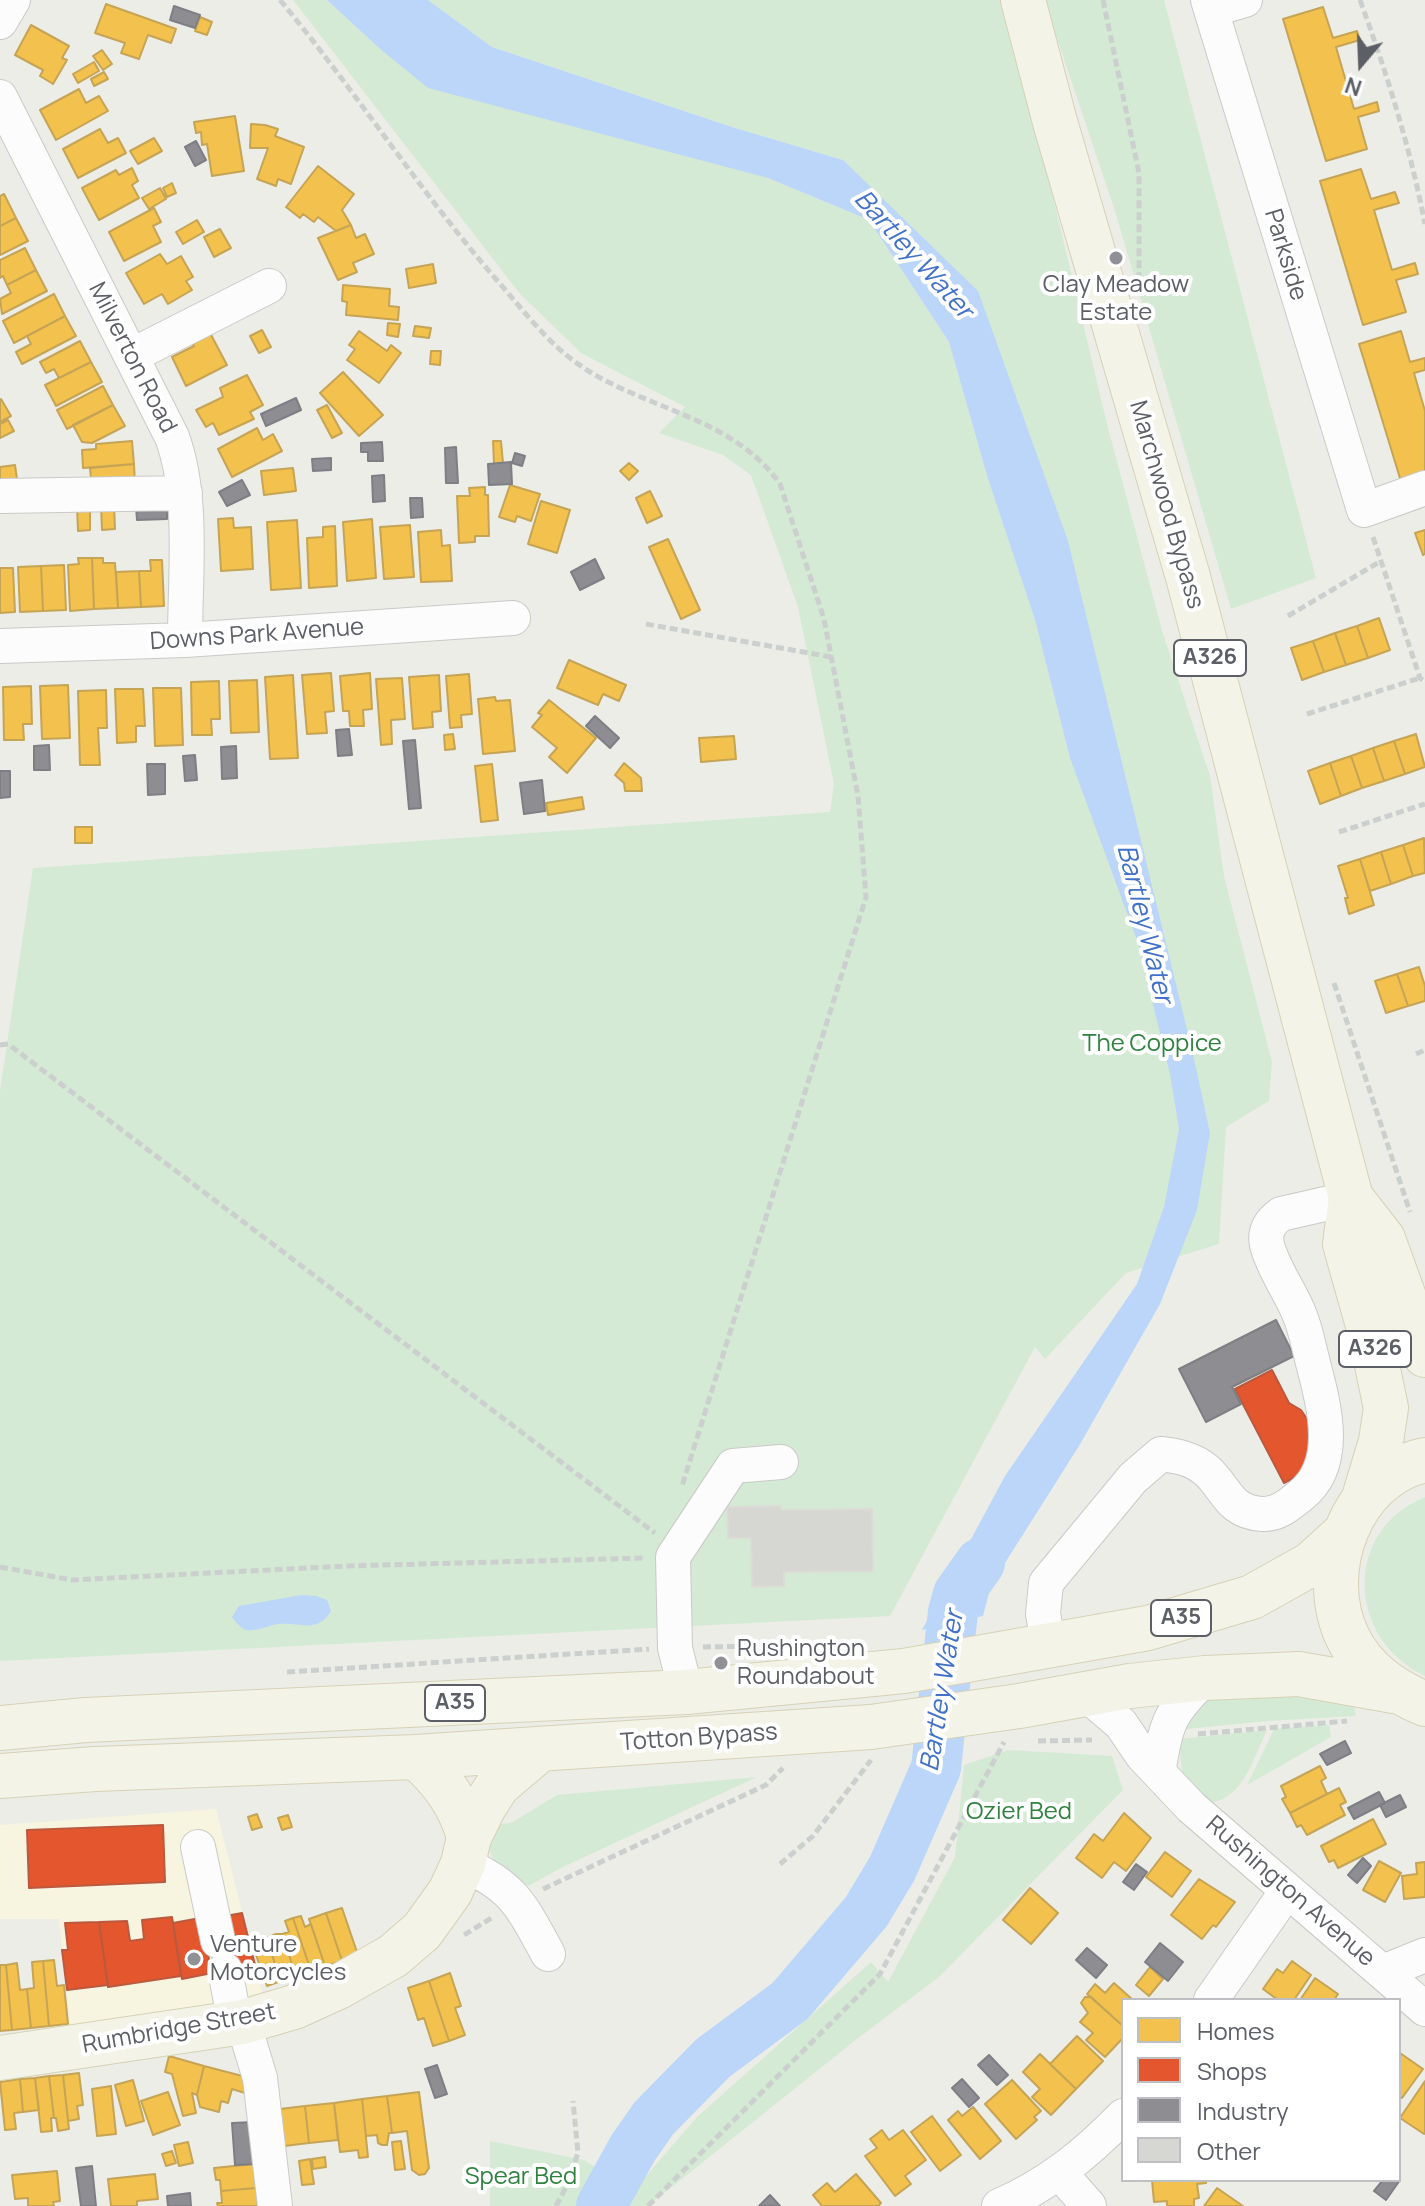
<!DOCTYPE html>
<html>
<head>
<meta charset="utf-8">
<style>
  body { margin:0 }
  #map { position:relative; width:1425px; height:2206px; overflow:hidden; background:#edede8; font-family:Manrope,sans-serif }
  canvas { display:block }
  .legend { position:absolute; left:1121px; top:1998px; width:280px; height:184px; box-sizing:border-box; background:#fff; border:2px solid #bebfc2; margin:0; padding:10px 14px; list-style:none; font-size:24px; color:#5c5f66 }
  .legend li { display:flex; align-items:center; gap:16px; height:40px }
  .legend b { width:40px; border:2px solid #bebfc2 }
  .north { position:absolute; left:1321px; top:24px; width:80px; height:80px; -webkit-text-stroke:6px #fff; paint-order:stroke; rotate:199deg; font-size:22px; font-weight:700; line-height:32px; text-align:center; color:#5c5f66 }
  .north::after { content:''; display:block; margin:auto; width:28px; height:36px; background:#5c5f66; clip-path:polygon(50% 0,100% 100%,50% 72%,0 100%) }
</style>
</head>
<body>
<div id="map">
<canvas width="1425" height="2206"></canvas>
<ul class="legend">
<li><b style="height:22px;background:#f2c14e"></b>Homes</li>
<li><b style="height:22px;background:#e4572e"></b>Shops</li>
<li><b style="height:22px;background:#8d8d92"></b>Industry</li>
<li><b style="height:22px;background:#d6d6d3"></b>Other</li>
</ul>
<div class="north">N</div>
</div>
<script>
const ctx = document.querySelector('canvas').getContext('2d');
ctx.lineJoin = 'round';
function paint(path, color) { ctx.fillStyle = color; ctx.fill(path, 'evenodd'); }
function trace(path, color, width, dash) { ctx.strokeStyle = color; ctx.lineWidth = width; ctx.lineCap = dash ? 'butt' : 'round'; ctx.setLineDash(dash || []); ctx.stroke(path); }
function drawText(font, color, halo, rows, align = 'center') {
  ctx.font = font + ' Manrope,sans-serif'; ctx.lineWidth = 8; ctx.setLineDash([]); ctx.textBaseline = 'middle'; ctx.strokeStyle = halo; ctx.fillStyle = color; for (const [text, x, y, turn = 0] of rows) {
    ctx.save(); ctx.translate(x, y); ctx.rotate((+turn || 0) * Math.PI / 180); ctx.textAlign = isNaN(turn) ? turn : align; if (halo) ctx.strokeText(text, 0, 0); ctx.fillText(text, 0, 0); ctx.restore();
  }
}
const commercial = new Path2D(`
  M216,1809l54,214 -197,29 -14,-133h-59v-94z`);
const green = new Path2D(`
  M293,0h34l52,48 389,130 101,42 80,122 39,137 47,141 35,137 -2,-216 -225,-381 -111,-33 -240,-80 -64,-47h574l45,172 60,252 56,210 47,142 14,100 48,186 -3,39 -43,26 -7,117 -93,29 -81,86 -10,-12 -145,269 -890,45v-570l33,-223 797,-56 4,-28 -36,-177 -47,-132 -28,-20 -64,-22 26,-26 -104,-54 -61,-59z
  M1044,0h120l152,578 -85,31 -116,-398z
  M1425,1497v179c-78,-37 -83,-145 0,-179z
  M1283,1691l71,15 2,10 -88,5 -91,9 17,-28 19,-5z
  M1329,1725l2,12 -84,48 27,-56z
  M1267,1730c-16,33 -23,71 -64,74 -23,-24 -22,-33 -23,-65z
  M1008,1750l104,6 11,34 -184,187 -82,62 -209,167h-158v-65l94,19 49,31 64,-74 174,-155 17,20 67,-125 9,-92z
  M757,1777l-194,90 -35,19c-25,-12 -48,-31 -38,-61l21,-2 46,-28z`);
const water = new Path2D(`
  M327,0h101l64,47 240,80 111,33 135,131 90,250 125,513 17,79 -13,77 -37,94 -81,142 -88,139 -8,31 -61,14 83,-154 132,-192 27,-77 15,-78 -9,-55 -32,-131 -68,-185 -35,-138 -47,-141 -39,-137 -80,-122 -101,-42 -340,-90 -49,-40z
  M301,1595l15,1 11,4 4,11c-14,23 -30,11 -52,13 -10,1 -23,8 -33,6 -6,-2 -10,-8 -14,-13l7,-11z`);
const homes = new Path2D(`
  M106,4l70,25 -5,14 -23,-8 -9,24 -18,-6 4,-10 -30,-10z
  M1323,7l10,31 24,-7 3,9 -24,7 18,62 23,-7 2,9 -21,6 9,32 -41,12 -43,-142z
  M200,17l12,5 -5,13 -12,-4z
  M31,25l38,21 -7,12 5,2 -14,24 -13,-8 3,-6 -28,-15z
  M102,50l10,14 -9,6 -10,-14z
  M94,62l5,9 -21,12 -5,-9z
  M104,72l4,7 -14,7 -3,-7z
  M79,89l7,14 13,-7 9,15 -52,29 -16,-30z
  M235,116l9,55 -32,5 -5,-32 -5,1 -1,-13 -5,1 -2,-11z
  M251,124l14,1 13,4 -3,7 29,11 -13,37 -13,-5 -2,7 -19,-7 11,-31h-18z
  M100,129l8,14 10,-5 8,15 -48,25 -15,-29z
  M154,138l8,13 -24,13 -8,-13z
  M318,166l36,28 -12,16 9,15 -15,6 -18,-14 -4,5 -11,-8 -3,4 -14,-11z
  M132,168l6,13 -6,4 7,13 -40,22 -17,-32 34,-18 3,5z
  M1361,169l10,30 24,-7 4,11 -25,7 18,60 23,-7 3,11 -22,6 10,32 -43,13 -43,-144z
  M172,183l4,10 -9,4 -4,-9z
  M160,188l6,11 -17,10 -7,-11z
  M4,194l12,24 -16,8v-30z
  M154,208l7,14 -8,4 8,16 -37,19 -15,-29z
  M16,218l12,23 -28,14v-29z
  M197,220l7,12 -21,12 -7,-12z
  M351,225l5,13 9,-4 9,20 -21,9 4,9 -19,8 -20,-42z
  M220,229l11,19 -17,9 -10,-20z
  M25,248l11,22 -29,15 -4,-9 -3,2v-18z
  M160,254l7,10 14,-8 12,21 -7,4 6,9 -24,14 -6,-10 -18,10 -18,-31z
  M433,264l3,19 -27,5 -3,-19z
  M36,270l11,21 -45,23 -2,-15 11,-6 -4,-8z
  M343,285l47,4 -1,17 10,1 -1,13 -52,-5 1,-13 -5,-1z
  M54,294l11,22 -51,27 -11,-22z
  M65,316l11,20 -54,28 -6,-12 15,-8 -4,-8z
  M388,323l12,1 -2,13 -11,-2z
  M415,326l16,2 -2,10 -16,-2z
  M262,330l9,17 -12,6 -9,-17z
  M209,331l18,34 -41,21 -14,-29 22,-11 -3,-6z
  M359,331l28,20 4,-6 10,8 -22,30 -32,-23 8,-11 -6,-4z
  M1401,331l9,31 15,-4v12l-11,3 11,38v70l-22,7 -44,-144z
  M80,341l11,21 -32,16 -5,-9 -8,4 -6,-11z
  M431,351h10l-1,14 -10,-1z
  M91,362l11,20 -46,24 -11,-21z
  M343,372l40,43 -24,21 -39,-43z
  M247,375l16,30 -13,7 4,7 -35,16 -6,-12 -7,4 -10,-17 27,-13 -3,-9z
  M103,386l10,19 -46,24 -10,-19z
  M1,399l10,17 -11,6v-22z
  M113,405l12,21 -33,17 -10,-1 -9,-17z
  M327,405l15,28 -10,5 -15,-28z
  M8,420l6,11 -14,7v-14z
  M257,428l6,12 10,-6 9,17 -50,26 -14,-28z
  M132,441l2,23 -51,4 -1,-18 14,-1v-5z
  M493,441h8l2,22 -9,1z
  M629,463l9,8 -9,9 -9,-9z
  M134,464l1,21 -43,4 -2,-21z
  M15,465l2,14 -17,2v-14z
  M293,468l3,23 -32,4 -3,-24z
  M510,485l30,9 -9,27 -14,-5 -2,6 -16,-5z
  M485,487v8h3l1,41h-14v6l-16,1 -2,-47h13l-1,-8z
  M650,491l12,25 -15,7 -11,-25z
  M541,501l29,9 -13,43 -29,-9z
  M114,505l1,24 -13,1 -1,-24z
  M77,507h13v23l-12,1z
  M233,518l1,10 17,-1 2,42 -32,2 -3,-52z
  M372,519l4,59 -29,3 -4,-59z
  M297,520l4,68 -30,2 -4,-68z
  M410,525l4,52 -30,2 -4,-52z
  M335,526l2,60 -28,2 -2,-50 16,-1v-10z
  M441,530l1,16 8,-1 2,36 -31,1 -3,-50z
  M1425,530v24l-2,1 -8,-22z
  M668,539l32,71 -19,9 -32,-72z
  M78,558h14l2,51 -24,2 -2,-46 11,-1z
  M92,558h11v5h12l3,45 -24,1z
  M150,560h12l2,46 -23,1 -2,-36h12z
  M64,565l2,45 -23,1 -2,-45z
  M41,566l2,45 -23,1 -2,-45z
  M0,568h13l2,44 -15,1z
  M139,571l2,36 -23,1 -2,-36z
  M1379,618l11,32 -22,8 -11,-32z
  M1357,626l11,32 -22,7 -11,-32z
  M1335,633l11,32 -22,7 -11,-31z
  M1313,641l11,31 -22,8 -11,-32z
  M569,660l57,25 -7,16 -16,-7 -5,11 -41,-17z
  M331,673l3,38 -9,1 2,21 -20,1 -5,-59z
  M370,673l2,36 -9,1 1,16h-14l-1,-15h-6l-3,-35z
  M469,674l3,40 -11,1 1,12 -12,1 -4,-52z
  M293,675l5,83 -28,1 -5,-82z
  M439,675l2,36 -9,1 1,15 -20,2 -4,-52z
  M402,678l3,41 -14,1 1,24 -11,1 -5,-66z
  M257,680l2,52 -28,1 -2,-52z
  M219,681l1,38h-9l1,16h-20l-1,-53z
  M68,685l2,53 -28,1 -2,-53z
  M31,686l1,38h-9l1,16h-20l-1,-53z
  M153,688h28l2,57 -28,1z
  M115,689h28l2,37h-9v16l-19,1z
  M106,690l1,38h-9l2,37h-20l-2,-74z
  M495,697l1,4 14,-1 5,51 -32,3 -5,-55z
  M549,700l47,38 -29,35 -18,-16 8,-9 -25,-21 10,-12 -4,-2z
  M453,734l2,15 -10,1 -1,-15z
  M1416,734l9,33 -20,7 -11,-33z
  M734,736l2,23 -35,3 -2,-24z
  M1394,741l11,33 -21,7 -11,-33z
  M1373,748l11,33 -22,7 -11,-32z
  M1351,756l11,32 -21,8 -11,-33z
  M624,763l17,15 1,13h-17l-1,-8 -9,-8z
  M1330,763l11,33 -21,8 -12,-33z
  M492,764l6,56 -17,2 -6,-56z
  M582,797l2,12 -36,6 -2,-12z
  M75,827h17v16h-17z
  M1424,838l1,35 -12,3 -10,-31z
  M1403,845l10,31 -22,8 -10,-32z
  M1381,852l10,32 -21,7 -10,-32z
  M1360,859l14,46 -25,9 -4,-16h3l-10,-32z
  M1419,967l6,19v15l-17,5 -11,-32z
  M1397,974l11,32 -22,7 -11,-32z
  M1320,1766l6,12 -5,3 6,13 -37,19 -8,-14 4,-2 -5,-11z
  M1339,1788l7,14 -6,3 5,10 -38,20 -6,-10 -4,2 -7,-14z
  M1124,1813l27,25 -25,33 -12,-9 -12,16 -26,-20 18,-24 9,7z
  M257,1814l5,13 -10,3 -4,-13z
  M288,1815l4,12 -10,3 -4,-12z
  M1373,1819l13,25 -48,24 -4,-8 -5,2 -8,-16z
  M1165,1852l26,19 -19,26 -26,-20z
  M1379,1861l22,12 -16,29 -22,-12z
  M1425,1862v35l-21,2 -2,-23 15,-2 -1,-11z
  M1199,1879l36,23 -19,25 -3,-2 -11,14 -31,-24z
  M1030,1888l28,25 -27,31 -28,-24z
  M342,1908l16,47 -16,6 -16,-48z
  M326,1913l16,48 -17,5 -16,-47z
  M301,1916l4,11 6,-3 14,42 -14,5 -18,-53z
  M293,1918l18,53 -15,5 -14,-42 7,-2 -4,-11z
  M276,1934h6l14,42 -15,5 -15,-43z
  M267,1940l14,41 -14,5 -11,-31 6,-2 -3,-10z
  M54,1960l3,26 7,-1 4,39 -19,2 -6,-65z
  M43,1961l6,65 -18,2 -4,-39 7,-1 -2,-26z
  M1292,1961l19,14 -17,25h-16l-15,-11 14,-20 6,4z
  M17,1963l3,27 7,-1 4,39 -19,2 -6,-65z
  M0,1965h6l6,65 -12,1z
  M1150,1967l13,12 -14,17 -13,-11z
  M450,1973l11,33 -6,2 10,27 -16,6 -20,-60z
  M1315,1978l23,16 -4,6h-34z
  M429,1981l20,60 -16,5 -9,-28 -6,2 -10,-32z
  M1114,1983l19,17h-10v26l-36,-32 8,-10 10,9z
  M1085,1997h6l32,29v12l-18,19 -19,-17 7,-7 -13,-11 8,-9 -7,-10z
  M1077,2036l26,25 -27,28 -26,-25z
  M1400,2053l23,16 -21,29 -3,-2z
  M1040,2054l36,35 -25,26 -19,-18 8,-8 -17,-17z
  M169,2056l35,10 -7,29 -5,-2 4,20 -13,3 -11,-42 -7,-2z
  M204,2066l46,12 -5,15 -13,-4 -4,14 -7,-2 -2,11 -19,-5 -3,-12z
  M79,2073l4,32 -6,1 2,13 -11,2 -5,-46z
  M63,2075l6,54 -11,2 -2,-13h-2l-5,-42z
  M49,2076l5,42h-3l1,13 -11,1 -6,-54z
  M35,2078l4,32 -16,2 -3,-33z
  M20,2079l3,33 -9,1 2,16 -11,1 -5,-48z
  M133,2080l11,41 -18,5 -11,-41z
  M1012,2080l29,31 -7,6 3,3 -21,19 -31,-35z
  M1425,2081v52l-1,1 -24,-16z
  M111,2086l5,48 -19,2 -5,-47z
  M168,2092l12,33 -27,10 -12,-34z
  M419,2092l10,76 -4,6 -6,1 -7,-5 -5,-39 -15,2 -5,-37z
  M387,2096l5,37h-3l-2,12h-5l-4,-2 -1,-8 -11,1 -4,-37z
  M362,2099l6,58 -9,1 -1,-8 -18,2 -6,-49z
  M334,2103l4,37 -29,3 -4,-37z
  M305,2106l4,37 -33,4 -5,-37z
  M973,2107l28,34 -21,18 -32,-39 10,-9 4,5z
  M932,2116l29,39 -21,16 -29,-39z
  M882,2130l7,10 14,-10 23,30 -21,16 6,8 -16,12 -30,-40 12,-8 -7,-9z
  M401,2141l4,28 -10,1 -3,-28z
  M188,2142l5,21 -14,3 -5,-21z
  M172,2151l4,12 -10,3 -4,-12z
  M325,2157l1,10 -13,2 -1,-10z
  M310,2159l4,25 -12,1 -3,-24z
  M254,2164l2,24 -35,3 -1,-11h-4l-2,-12z
  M57,2171l3,30 -7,1 1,4h-26v-8l-13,1 -3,-24z
  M155,2174l3,25 -21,2v5h-26l-3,-27z
  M856,2174l25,29 -3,3h-56l-9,-11 14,-12 8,9z
  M1152,2180h54v3l-9,1 2,14 -5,1v7h-27v-5l-13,1z
  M256,2188l2,18h-40l-1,-3h5l-1,-12z
  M1217,2188l26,18h-39z`);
const shops = new Path2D(`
  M1272,1370l17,33 12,7 10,15 -1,44 -26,14 -49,-94z
  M163,1825l2,57 -136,6 -2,-58z
  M242,1913l13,52 -19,3 -10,-52z
  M172,1917l9,59 -73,11 -9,-65 28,-1 3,20 14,-2 -2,-19z
  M200,1918l12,55 -30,6 -9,-56z
  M99,1922l9,63 -41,5 -5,-40h6l-3,-27z`);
const industry = new Path2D(`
  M174,6l26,9 -5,13 -25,-8z
  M196,141l10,19 -11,6 -10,-19z
  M296,398l5,12 -35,16 -5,-12z
  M382,442l1,19h-15v-9h-7v-9z
  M456,447l2,36h-12l-1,-35z
  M515,453l10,3 -3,10 -10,-3z
  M331,458v12l-18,1 -1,-12z
  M511,462l1,22 -23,1 -1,-21z
  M384,475l1,26 -12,1 -1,-26z
  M242,480l8,15 -23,11 -8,-14z
  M410,498h12l1,19 -12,1z
  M167,505v14l-30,1 -1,-14z
  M595,559l9,19 -24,12 -9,-18z
  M595,716l24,22 -9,10 -24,-22z
  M349,729l3,26 -14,1 -2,-26z
  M415,740l6,68 -12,1 -6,-68z
  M49,745l1,25h-16v-24z
  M236,746l1,32 -15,1 -1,-32z
  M195,755l2,25 -12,1 -2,-25z
  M147,764h18v30l-17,1z
  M0,771h10v26l-10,1z
  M542,780l3,31 -21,3 -4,-31z
  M1276,1320l18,36 -62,31 9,17 -35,18 -27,-53z
  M1345,1741l6,12 -24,12 -7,-11z
  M1379,1792l6,11 -31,16 -6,-11z
  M1400,1795l6,12 -20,10 -6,-12z
  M1363,1858l8,8 -14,17 -9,-8z
  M1136,1864l11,8 -13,18 -11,-8z
  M1160,1943l23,19 -15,19 -23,-19z
  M1087,1948l20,17 -11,13 -20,-18z
  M989,2055l19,20 -11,10 -19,-20z
  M437,2065l10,29 -12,4 -10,-29z
  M962,2079l17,19 -10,9 -17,-19z
  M254,2122l2,42 -21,1 -3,-42z
  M92,2166l4,40h-15l-5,-38z
  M1383,2180h17l-14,20 -12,-9z
  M190,2193l1,13h-23l-1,-10z
  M770,2195l10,11h-21z`);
const river = new Path2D(`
  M601,2206l32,-58 21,-30 59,-60 77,-57 76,-89 26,-43 44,-101 17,-156 5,-18 22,-31`);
const building = new Path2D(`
  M780,1506l1,4 91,-1 1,62 -89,1v14l-32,1 -1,-49h-23l-1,-31z`);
const path = new Path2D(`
  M280,0c75,90 138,189 215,278 23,26 44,54 70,76 65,55 164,57 215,130l44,135 34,177 8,101 -184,589
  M1103,0l36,173v103
  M1360,0c27,74 50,147 65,224
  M1373,537l47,141 5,4
  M1288,616l93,-55
  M646,624l185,33
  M1307,714l113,-36
  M1339,832l86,-28
  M1334,983l76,229
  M0,1045l8,-1 647,489
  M1416,1054l9,-4
  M0,1567l72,13 275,-14 298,-8
  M703,1647l58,-1
  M287,1672l362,-23
  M1198,1734l149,-13
  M1038,1741l54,-1
  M780,1864l33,-28 58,-76
  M543,1889l223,-104 17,-17
  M464,1935l29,-18
  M556,2206l10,-19 12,-34 -5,-52
  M648,2206l232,-232 124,-232`);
const minor = new Path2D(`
  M1208,0l156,510 61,-22
  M1211,10l34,-10
  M0,22l13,-22
  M0,97l172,340c22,59 13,139 13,203
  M131,356l138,-70
  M0,496l185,-3
  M0,646l185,-6 328,-22
  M1049,1646l-6,-32 3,-31 87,-105 28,-24c17,2 32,5 45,16 20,17 22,42 56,44 15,1 27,-9 38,-18 42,-32 23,-94 12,-137 -4,-16 -7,-33 -14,-48 -9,-21 -25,-43 -31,-66 -3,-14 3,-23 14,-31l70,-16
  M686,1692l-11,-44 -2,-91 60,-91 48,-4
  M1086,1694l35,30 21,31 49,52 234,202
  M1158,1772c9,-50 10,-58 47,-94
  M198,1847l20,94
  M463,1864c52,23 59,43 85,90
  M225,1970l10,53
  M1383,1972l42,-17
  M1211,2000l76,-109
  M243,2022l17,56 15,128
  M1060,2173l29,33
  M999,2206c49,-21 87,-52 124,-90`);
const major = new Path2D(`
  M1023,0l32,122 133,455 163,621 -6,46 26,92 15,72 -5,33 -18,60
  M1351,1198l32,41 42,116
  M1425,1460c-75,16 -109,113 -77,178 16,33 44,52 77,66
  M0,1728l86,-8 600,-28 218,-21 244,-43 104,-31 59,-33 33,-30
  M416,1757c26,22 44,47 53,80
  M0,1776l95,-7 321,-12 455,-30 148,-21 111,-20 75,-8 94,-4 95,17
  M0,2058l243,-36 51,-15 44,-20 55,-31 29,-25 28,-39 13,-28 6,-27 16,-32 13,-20 41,-35`);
const markers = [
  [1116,258,8,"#8f9194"],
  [721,1663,8,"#8f9194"],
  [194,1959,8,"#8f9194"]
];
const shields = [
  [1210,658,72],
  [1375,1349,72],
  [1181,1618,60],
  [455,1703,60]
];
const shieldNames = [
  ["A326",1210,658],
  ["A326",1375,1349],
  ["A35",1181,1618],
  ["A35",455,1703]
];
const streetNames = [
  ["Parkside",1285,255,73],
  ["Milverton Road",132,358,63],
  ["Marchwood Bypass",1166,505,74],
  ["Downs Park Avenue",257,635,-4],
  ["Totton Bypass",699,1738,-4],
  ["Rushington Avenue",1290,1892,41],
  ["Rumbridge Street",179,2029,-10]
];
const poiNames = [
  ["Clay Meadow",1116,285,"center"],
  ["Estate",1116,313,"center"],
  ["Rushington",737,1649],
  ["Roundabout",737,1677],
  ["Venture",210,1945],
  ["Motorcycles",210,1973]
];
const parkNames = [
  ["The Coppice",1152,1044],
  ["Ozier Bed",1019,1812],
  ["Spear Bed",521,2177]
];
const waterNames = [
  ["Bartley Water",913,255,48],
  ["Bartley Water",1144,924,76],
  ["Bartley Water",943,1691,-81]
];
paint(commercial, '#f7f5e0');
paint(green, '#d4ead5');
paint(water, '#bbd6f8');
paint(homes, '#f2c14e');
trace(homes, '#c5a455', 2);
paint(shops, '#e4572e');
trace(shops, '#bb593f', 2);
paint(industry, '#8d8d92');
trace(industry, '#7e7f85', 2);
trace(river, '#bbd6f8', 50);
paint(building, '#d6d6d3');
trace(building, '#dcdcd7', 2);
trace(minor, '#c9cac8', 36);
trace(major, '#d6d2b5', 46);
trace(path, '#cbcfcd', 5, [8, 4]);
trace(minor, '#fcfcfc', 34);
trace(major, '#f3f3e8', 44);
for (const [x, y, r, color] of markers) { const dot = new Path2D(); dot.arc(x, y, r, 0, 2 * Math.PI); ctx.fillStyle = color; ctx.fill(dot); trace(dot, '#fff', 3); }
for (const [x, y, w] of shields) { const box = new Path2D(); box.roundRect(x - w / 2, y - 18, w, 36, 6); ctx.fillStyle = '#fff'; ctx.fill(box); trace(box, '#5c5f66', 2); }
drawText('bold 22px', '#5c5f66', null, shieldNames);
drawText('24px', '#5c5f66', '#fff', streetNames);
drawText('24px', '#5c5f66', '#fff', poiNames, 'left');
drawText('24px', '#30823f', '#fff', parkNames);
drawText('italic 26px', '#4171c9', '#fff', waterNames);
</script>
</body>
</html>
